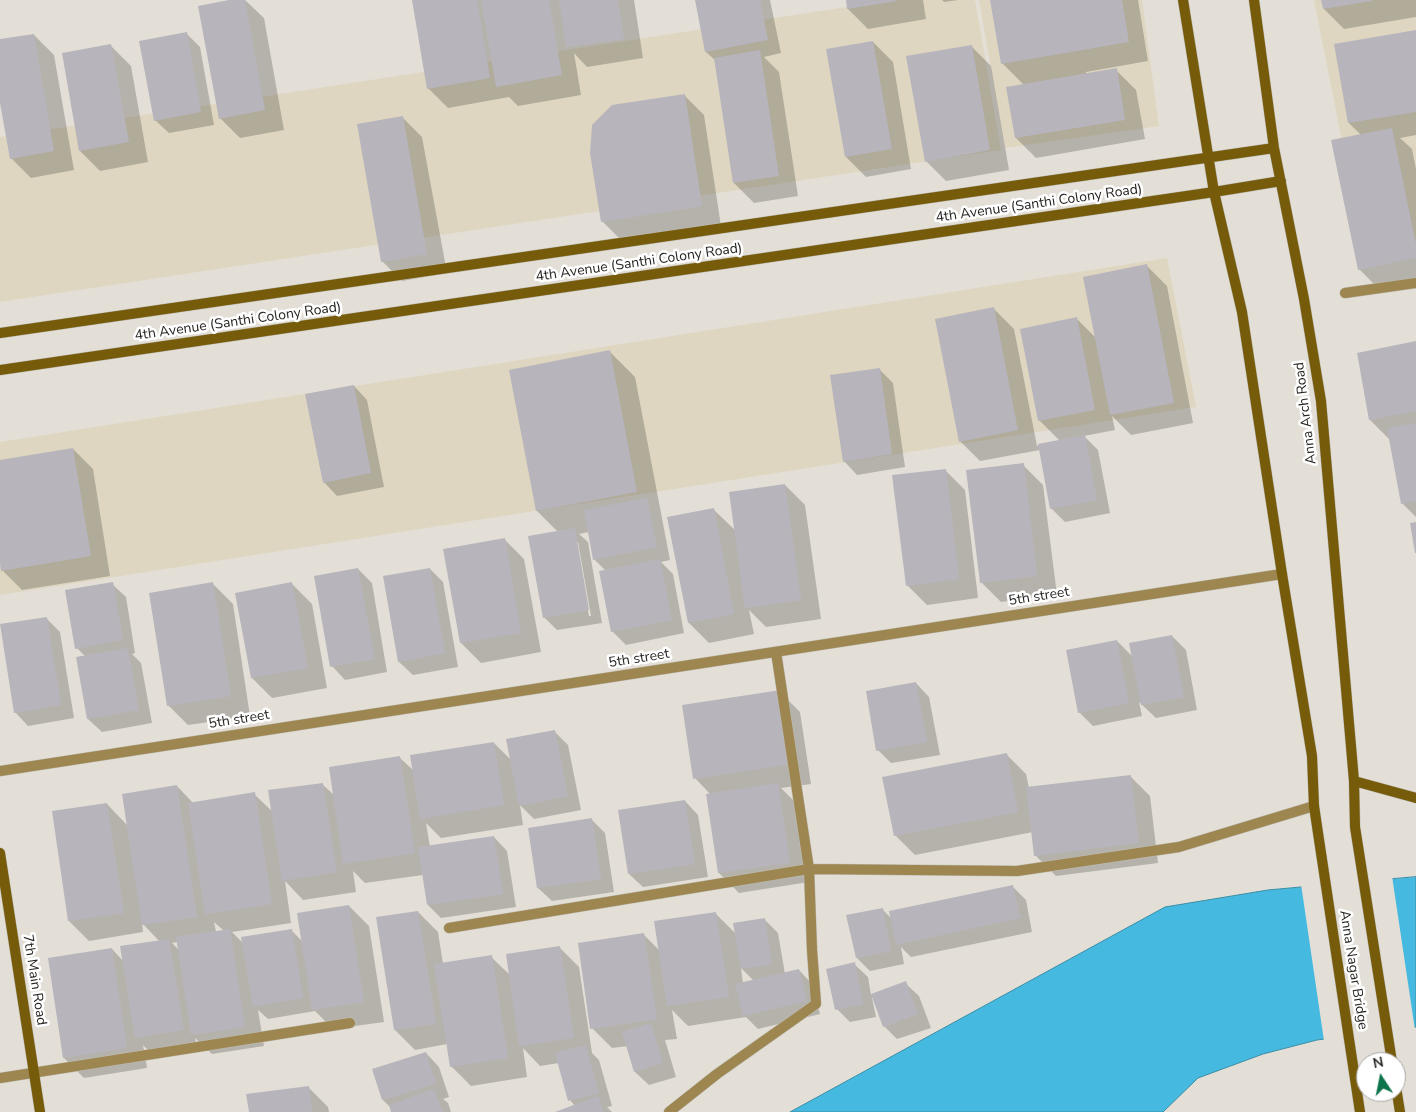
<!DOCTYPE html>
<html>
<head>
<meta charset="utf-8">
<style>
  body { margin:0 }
  #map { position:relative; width:1416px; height:1112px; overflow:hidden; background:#e3dfd7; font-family:"Nunito Sans",sans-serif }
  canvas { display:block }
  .north { position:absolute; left:1356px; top:1052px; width:50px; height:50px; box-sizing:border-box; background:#fff; border:1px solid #a9a8a7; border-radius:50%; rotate:349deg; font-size:14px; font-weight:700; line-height:20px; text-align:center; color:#272522 }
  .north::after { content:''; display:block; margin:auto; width:18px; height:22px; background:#0d744c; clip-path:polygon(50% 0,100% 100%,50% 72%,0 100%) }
</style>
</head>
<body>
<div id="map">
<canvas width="1416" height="1112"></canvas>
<div class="north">N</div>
</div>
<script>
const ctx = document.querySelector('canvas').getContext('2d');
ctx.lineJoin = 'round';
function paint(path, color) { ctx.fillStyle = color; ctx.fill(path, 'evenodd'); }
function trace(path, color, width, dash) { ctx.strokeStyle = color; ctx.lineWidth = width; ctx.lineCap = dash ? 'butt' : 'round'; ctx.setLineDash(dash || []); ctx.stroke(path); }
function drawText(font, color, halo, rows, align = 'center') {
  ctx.font = font + ' "Nunito Sans",sans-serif'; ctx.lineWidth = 5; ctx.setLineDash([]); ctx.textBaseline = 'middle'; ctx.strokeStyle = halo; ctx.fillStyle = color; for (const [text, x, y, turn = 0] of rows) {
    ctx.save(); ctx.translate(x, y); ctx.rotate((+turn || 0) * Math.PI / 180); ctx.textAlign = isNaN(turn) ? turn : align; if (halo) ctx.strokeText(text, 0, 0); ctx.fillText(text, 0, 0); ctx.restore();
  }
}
const commercial = new Path2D(`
  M892,0h83l26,150 -1001,152v-165z
  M979,0h163l17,126 -154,22z
  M1314,0h102v242l-53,5z
  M1167,258l29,149 -1196,188v-153z`);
const water = new Path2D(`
  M1416,877v150l-99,13 -54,14 -65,24 -35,34h-373l375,-205 103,-17z`);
const pier = new Path2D(`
  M1392,876l23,154 -91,11 -23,-157z`);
const shadow = new Path2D(`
  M236,0h9l19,18 20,112 -44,8 -20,-20z
  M413,0h221l9,58 -56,9 -13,-14 7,42 -63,11 -9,-9 -61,11 -20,-20z
  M697,0h73l11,53 -17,4 15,15 19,124 -44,7 -20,-20 -18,-122 -10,-9z
  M847,0h76l3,19 -58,10 -20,-20z
  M942,0h16l-14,2z
  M991,0h147l10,61 -62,11v3l30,-5 20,20 9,49 -109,19 -20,-20 8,-53 -22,-22z
  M1322,0h94v17l-72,12 -20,-20z
  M1416,31v104l-16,3 12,11 4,20v113l-37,7 -20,-20 3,-133 -13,-13 -13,-77z
  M187,34l13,13 14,78 -45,8 -14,-13z
  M34,35l20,20 20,115 -43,8 -20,-20 -11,-62v-55z
  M873,42l20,20 18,107 -45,8 -20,-20z
  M111,46l20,20 17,96 -48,9 -20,-20 -17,-97z
  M971,46l20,20 18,104 -63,11 -20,-20z
  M684,95l20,20 17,111 -99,15 -20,-20z
  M402,117l20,20 25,136 -45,8 -20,-20z
  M1147,266l20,20 26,137 -62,12 -19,-19 3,14 -31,6 14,14 12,63 -45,9 -14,-14 -11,-58 -60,11 -20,-20 34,-132 20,20 23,117 23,-5 -21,-21 38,-101 19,19z
  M1416,343v174l-14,-14 -12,-63 -20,-20z
  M610,352l25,25 35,183 -9,2 12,12 11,59 -58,12 -14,-14 -6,-60 -12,-12 -5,-27 -10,2 9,8 14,81 -45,7 -13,-13 14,-85 -21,-21 -27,-140zM576,542h2l13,74h-2z
  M879,369l14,14 12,84 -48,8 -13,-14z
  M354,386l13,14 17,87 -47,9 -13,-14z
  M73,449l20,20 17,107 -88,14 -20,-20 -2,-15v-94z
  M1023,465l20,20 14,110 -56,7 -20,-20z
  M945,470l20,20 13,108 -51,7 -20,-20z
  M785,485l20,20 16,114 -55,8 -17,-17 5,24 -45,9 -20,-20 24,-114 23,22z
  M504,539l20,20 17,93 -60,11 -20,-20 -16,-93z
  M358,569l14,14 15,89 -42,8 -13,-14z
  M430,569l13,13 15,85 -45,8 -14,-13z
  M112,584l14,13 9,56 -3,1 9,9 11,60 -50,9 -14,-13 -2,-62 -9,-9z
  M213,584l20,20 17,112 -62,9 -20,-20z
  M292,584l20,20 15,84 -55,10 -20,-20z
  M46,618l14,14 14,86 -46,8 -13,-14z
  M1172,636l14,14 11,60 -41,8 -17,-16 3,14 -49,10 -14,-14 38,-71 16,16z
  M916,683l13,14 11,58 -49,8 -13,-13z
  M780,692l20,20 11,72 -30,4 17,17 11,77 -70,11 -20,-20 -8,-78 -16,-17z
  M554,731l14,14 13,65 -47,9 -14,-14 3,20 -82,13 -15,-15 4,24 64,-10 13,14 9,56 -75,11 -13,-13 -5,-30 -58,8 -12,-12 3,21 -53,8 -18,-19 6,42 -59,9 12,12 47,-14 12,12 46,-36 20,20 15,96 -51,7 -18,-18 -47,8 -10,-9 6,36 -52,8 -17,-16 1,6 -47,7 -6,-6 4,23 -63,10 -20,-20 48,-109 12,13 36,-20 -18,-19 1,9 -54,9 -20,-20 38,-117 21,22 49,-40 16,17 61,-9 19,18 49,-28 13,12 64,-39 15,14 80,-28 18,18zM214,922l10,9 -8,1zM178,942l1,8 -7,-7z
  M1006,754l20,20 3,14 101,-12 20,20 8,67 -102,13 -20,-20 -3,-24 -118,23 -20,-20z
  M685,801l13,14 10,62 -65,10 -14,-13 -9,-63z
  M591,819l14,14 9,59 -62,9 -14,-13z
  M1012,886l14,14 6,32 -121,25 -10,-10 3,17 -34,7 -13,-13 25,-49 10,10z
  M418,912l20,20 5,32 48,-7 19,18 49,-28 20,20 13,86 7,7 13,46 -5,1 5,5h-54l17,-6 -5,-6 -11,-37 -19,3 -17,-18 4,29 -56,9 -20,-20 -4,-22 -32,6 -20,-20z
  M715,913l21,21 28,-15 14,14 7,41 14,-4 13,14 8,30 -62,15 -12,-12 -58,9 -16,-16 5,29 -12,1 11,37 -27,8 -14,-13 -7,-26 -16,2 -20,-20 52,-93 15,15zM741,968l13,13 -11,2z
  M854,964l14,13 3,18 34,-12 14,13 12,32 -34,11 -13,-13 -10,-28h-2l4,19 -26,5 -13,-13z
  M426,1053l13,14 10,30 -6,2 5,4 3,9h-58l-2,-4 -8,-8 -9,-30z
  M308,1087l20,20 1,5h-79z`);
const building = new Path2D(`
  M229,0h16l20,110 -46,9 -21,-113z
  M412,0h65l13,78 -63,11z
  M481,0h68l13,75 -66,12z
  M559,0h59l6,39 -58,8z
  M695,0h65l8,40 -63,12z
  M846,0h51v1l-50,8z
  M990,0h132l7,42 -128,22z
  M1321,0h51v1l-49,8z
  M1416,30v82l-68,11 -14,-79z
  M187,32l14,80 -47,9 -15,-80z
  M34,34l20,117 -44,8 -10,-56v-64z
  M873,41l19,108 -47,8 -19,-108z
  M111,44l18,98 -50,9 -17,-98z
  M972,45l18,105 -65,12 -19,-106z
  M760,50l19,126 -46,7 -19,-125z
  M1117,68l8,52 -110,18 -9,-51z
  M685,94l17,112 -101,16 -11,-69 2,-28 20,-20z
  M403,116l24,138 -46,8 -24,-138z
  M1392,128l24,116v14l-58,12 -27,-130z
  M1147,264l27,139 -64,12 -27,-138z
  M994,307l24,123 -59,12 -24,-123z
  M1077,317l18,93 -57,11 -18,-92z
  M1416,341v70l-47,9 -12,-67z
  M610,350l27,142 -101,19 -27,-141z
  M880,368l12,86 -49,8 -13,-87z
  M354,385l17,88 -48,10 -18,-89z
  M1416,423v78l-15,3 -14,-76z
  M1085,435l12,65 -47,9 -12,-65z
  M73,448l18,108 -90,15 -1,-8v-103z
  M1024,463l13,113 -57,7 -14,-113z
  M946,469l13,110 -53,7 -14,-111z
  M785,484l16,116 -56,8 -16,-116z
  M647,498l10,49 -64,13 -9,-50z
  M714,508l20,106 -46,9 -21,-106z
  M1416,522v31h-1l-5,-30z
  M575,528l14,82 -46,8 -15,-82z
  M505,538l16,95 -61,10 -17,-94z
  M660,559l12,61 -61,12 -12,-61z
  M358,568l17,91 -45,8 -16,-91z
  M430,568l15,85 -47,9 -15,-86z
  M113,582l10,58 -48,9 -10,-59z
  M213,582l18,114 -64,10 -18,-113z
  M292,582l16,86 -57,10 -16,-85z
  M47,617l14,88 -47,8 -14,-89z
  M1172,635l12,62 -43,8 -12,-62z
  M1117,640l12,63 -51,10 -12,-63z
  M128,648l11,62 -52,9 -11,-62z
  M916,682l11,60 -51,9 -10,-60z
  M781,690l11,74 -99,15 -11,-74z
  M555,730l13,66 -49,10 -13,-67z
  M494,742l10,63 -84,14 -10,-64z
  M1007,753l11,59 -124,24 -12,-59z
  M400,756l15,97 -72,11 -14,-97z
  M1131,775l8,68 -105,13 -8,-69z
  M323,783l14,89 -55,9 -14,-91z
  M778,783l12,80 -72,10 -12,-79z
  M177,785l20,132 -55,8 -20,-131z
  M255,792l17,112 -67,10 -17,-111z
  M685,800l10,64 -67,10 -10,-64z
  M107,803l17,110 -56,8 -16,-110z
  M592,818l9,61 -64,9 -9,-60z
  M494,836l9,58 -76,11 -9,-58z
  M1013,885l7,33 -124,27 -7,-34z
  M349,905l15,97 -52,8 -15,-97z
  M883,908l8,43 -35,7 -10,-43z
  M418,911l18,113 -42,6 -18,-113z
  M716,912l13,85 -62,9 -13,-85z
  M765,918l7,46 -31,5 -8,-46z
  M230,929l15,98 -54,8 -15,-98z
  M292,929l11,69 -50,9 -12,-70z
  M644,933l13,86 -67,10 -12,-86z
  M169,939l15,91 -49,8 -15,-92z
  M560,946l14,92 -55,8 -13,-92z
  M112,948l15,100 -64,10 -15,-100z
  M492,955l16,103 -58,9 -16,-103z
  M855,962l8,42 -28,6 -9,-41z
  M799,969l8,32 -64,15 -8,-32z
  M906,981l12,33 -35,13 -12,-33z
  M651,1023l12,40 -29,9 -12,-40z
  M586,1045l13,48 -31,8 -13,-48z
  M426,1052l10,32 -54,16 -10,-31z
  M309,1086l3,26h-63l-3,-18z
  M434,1089l9,23h-52l-2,-7z
  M598,1096l6,16h-49z`);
const street = new Path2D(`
  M1345,293l71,-10
  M0,771l1282,-197
  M449,928l360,-59 208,2 162,-24 135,-41
  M0,1078l350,-55
  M669,1112l48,-38 99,-70 -4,-54 -3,-81 -33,-217`);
const secondary = new Path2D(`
  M1183,0l31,192 28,120 40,262 30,182 2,50 4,27 42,279
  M1254,0l20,148 30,151 17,102 33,380 1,46 37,235
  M0,333l1274,-185
  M0,370l1214,-178 67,-11
  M1354,781l62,17
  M0,853l40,259
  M1396,1087l4,25`);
const streetNames = [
  ["4th Avenue (Santhi Colony Road)",1039,204,-8],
  ["4th Avenue (Santhi Colony Road)",639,263,-8],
  ["4th Avenue (Santhi Colony Road)",238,322,-8],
  ["Anna Arch Road",1306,413,-97],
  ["5th street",1039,597,-9],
  ["5th street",639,659,-9],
  ["5th street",239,720,-9],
  ["Anna Nagar Bridge",1353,970,81],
  ["7th Main Road",34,980,81]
];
paint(commercial, '#ded6c0');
paint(water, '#45b9df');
trace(water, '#3c8da6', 1);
paint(pier, '#e3dfd7');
paint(shadow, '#0003');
paint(building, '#b7b4bc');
trace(street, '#bdbab3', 11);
trace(secondary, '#bdbab3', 11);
trace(street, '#9d864f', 10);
trace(secondary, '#765b0b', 10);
drawText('14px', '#272522', '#fff', streetNames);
</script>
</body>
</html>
